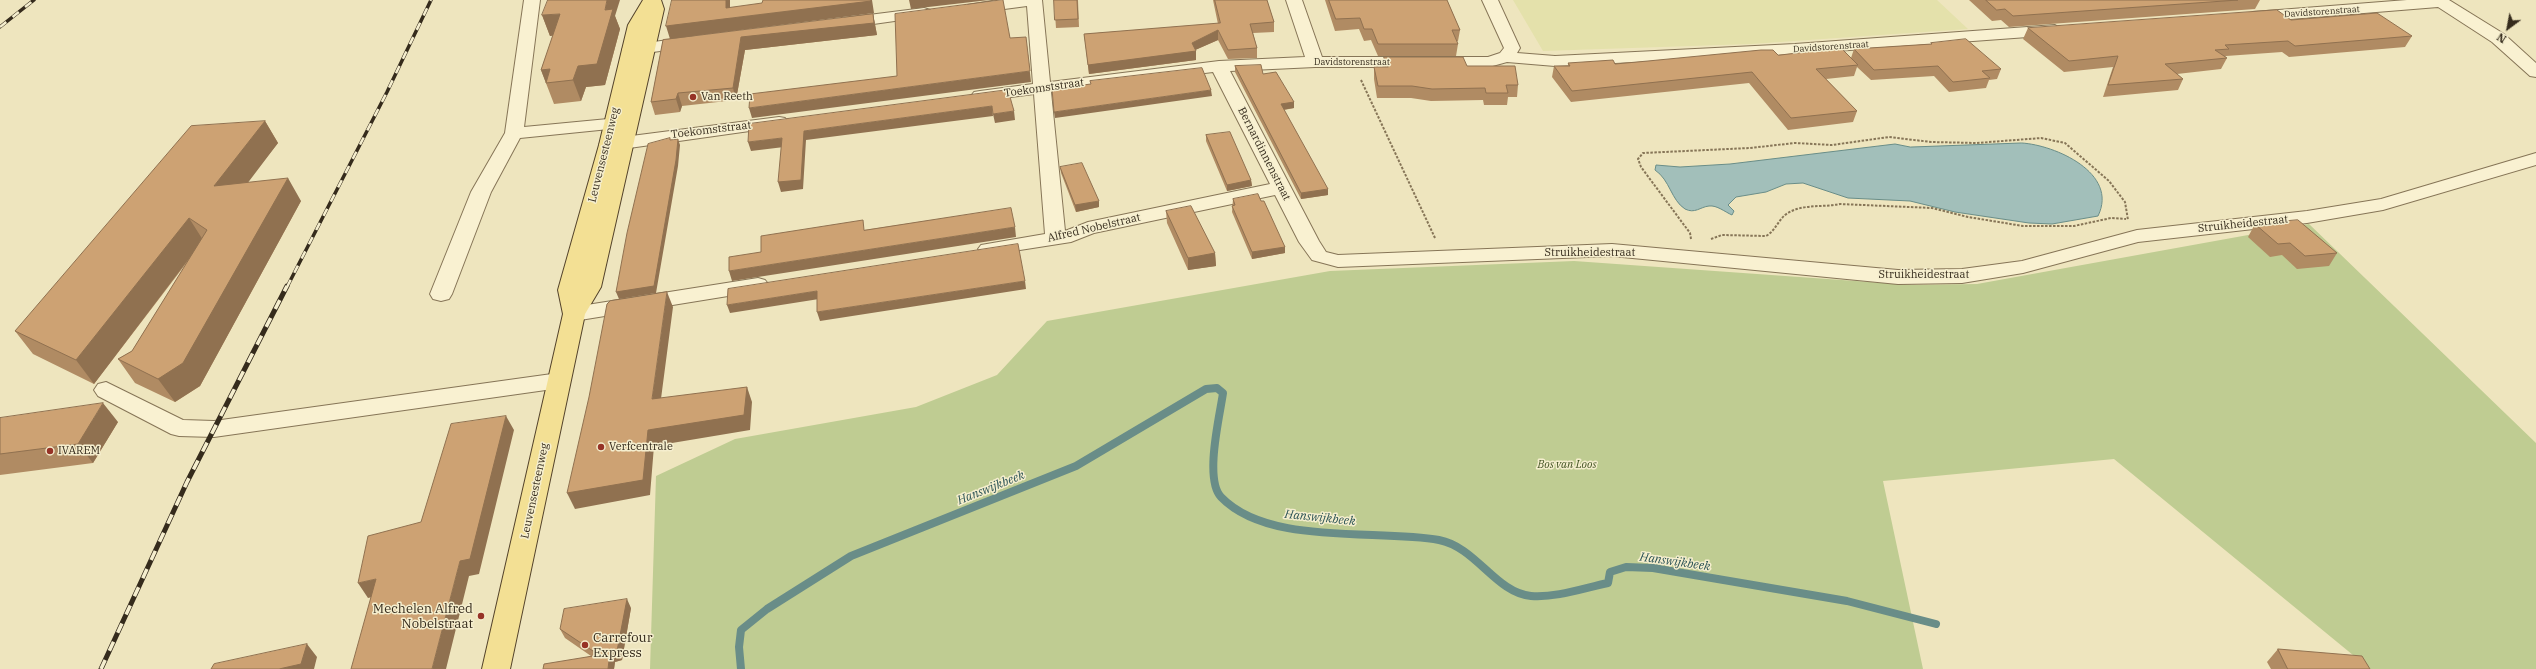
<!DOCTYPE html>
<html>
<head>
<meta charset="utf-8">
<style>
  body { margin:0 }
  #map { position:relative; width:2536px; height:669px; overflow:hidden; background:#eee5be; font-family:"IBM Plex Serif",serif }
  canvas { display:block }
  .north { position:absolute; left:2488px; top:8px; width:40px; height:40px; -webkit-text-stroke:3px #f5eece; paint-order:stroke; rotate:212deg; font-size:11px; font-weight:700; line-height:16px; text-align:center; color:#352b1c }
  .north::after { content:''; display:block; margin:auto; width:14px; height:18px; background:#352b1c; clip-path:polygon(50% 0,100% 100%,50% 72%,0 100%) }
</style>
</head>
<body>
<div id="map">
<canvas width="2536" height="669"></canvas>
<div class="north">N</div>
</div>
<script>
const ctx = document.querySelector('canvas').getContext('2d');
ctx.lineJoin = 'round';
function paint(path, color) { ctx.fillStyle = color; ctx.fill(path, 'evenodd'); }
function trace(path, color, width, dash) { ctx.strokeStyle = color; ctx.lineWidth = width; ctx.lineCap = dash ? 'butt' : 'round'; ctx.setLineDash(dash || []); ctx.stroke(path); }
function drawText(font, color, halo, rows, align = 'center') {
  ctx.font = font + ' "IBM Plex Serif",serif'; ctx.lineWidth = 3; ctx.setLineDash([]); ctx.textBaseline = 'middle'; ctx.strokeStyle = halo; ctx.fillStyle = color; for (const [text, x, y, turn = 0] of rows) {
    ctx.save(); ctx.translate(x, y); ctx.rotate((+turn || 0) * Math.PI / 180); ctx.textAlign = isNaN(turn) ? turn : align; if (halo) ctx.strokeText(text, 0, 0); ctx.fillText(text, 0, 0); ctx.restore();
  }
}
const farmland = new Path2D(`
  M1513,0h424l31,29 -217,15 -208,7z`);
const green = new Path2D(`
  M2309,224l227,219v226h-166l-256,-210 -231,22 40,188h-1273l6,-193 79,-37 181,-32 81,-32 50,-54 283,-50 244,-10 338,24 65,-1z`);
const water = new Path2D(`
  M2022,143c33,2 97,30 76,73l-46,8 -23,-1 -74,-11 -45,-11 -62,-3 -45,-15 -17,1 -20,8 -30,5 -8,8 6,6 -2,4c-7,-3 -15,-10 -23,-9 -9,1 -14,8 -24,3 -14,-9 -15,-29 -30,-39l1,-5 24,2 50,-3 165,-20 15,3z`);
const stream = new Path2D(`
  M741,669l-2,-22 2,-17 26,-21 84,-53 225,-90 130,-77 11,-1 6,5c-3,22 -19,86 -2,104 47,49 155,32 218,43 37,7 57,53 92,56 25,2 53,-8 77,-13l2,-11 16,-5 27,1 194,33 89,23`);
const path = new Path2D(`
  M1361,80l74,158
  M1691,239l-1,-6 -49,-66 -3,-8 5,-6 107,-5 45,-5 37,2 57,-8 42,5 46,1 64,-5 24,5 44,38 16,21 3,18
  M1711,239l11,-4 44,1c9,-5 12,-15 19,-21 16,-12 36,-7 55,-11l92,4 36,9 55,9h51l37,-8 15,1`);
const minor = new Path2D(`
  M524,0h16l-16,127 105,-10 6,1 3,4 -3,4 -6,1 -109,11 -29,54 -39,102 -3,5 -8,2 -8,-2 -3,-5 41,-102 34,-59z
  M998,0h44l8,82 169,-21 86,-4 -19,-57h16l20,57h166l12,-4 4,-5 -22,-48h16l22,48 -3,5 38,3 240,-12 260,-19 8,5 -8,5 -260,19 -240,12 -48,-4 -18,5h-174l-85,4 89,170 7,11 12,3 274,-11 286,26 64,-1 60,-8 115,-31 170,-19 74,-12 155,-46v12l-153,45 -76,13 -169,19 -115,31 -61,10 -64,1 -286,-28 -274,11 -26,-7 -13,-18 -24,-47 -181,38 -23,9 -83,13 -7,-2 -3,-4 3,-4 64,-11 -11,-140 -54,7 -6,-1 -3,-4 3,-4 6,-1 53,-7 -6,-78 -53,7 -8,-5 2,-3zM1213,72l57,112 -182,38 -23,9 -14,-139z
  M2407,0h42l55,34 32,29v14l-6,-1 -38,-34 -54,-35 -185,15 -8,-5 8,-5z
  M924,8l6,2 2,3 -2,3 -85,12 -8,-5 8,-5z
  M692,37l6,1 2,4 -2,4 -68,9 -6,-1 -2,-4 2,-4 6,-1z
  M779,117l6,1 3,4 -3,4 -177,25 -7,-2 -2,-4 2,-4 7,-2z
  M758,278l7,2 4,5 -4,5 -191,31 -8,-2 -3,-5 3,-5 8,-2z
  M559,373l8,2 3,6 -3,6 -353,50 -35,-1 -8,-2 -73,-38 -4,-6 4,-6 8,-2 77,38 31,1z`);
const major = new Path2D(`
  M643,0h18l3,9 -63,278 -16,27 -75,355h-28l81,-355 -5,-24 41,-145 29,-120z`);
const railFar1 = new Path2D(`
  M0,27l34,-27
  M287,287l100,-195 44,-92`);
const rail = new Path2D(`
  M101,669l86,-187 100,-196`);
const wall = new Path2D(`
  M1054,0h24l1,27 -23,1z
  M1213,0h54l7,22v10l-21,1 4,15v10l-29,1 -10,-19 -23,10 1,10 -107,14 -5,-40 134,-10z
  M1325,0h122l13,30 -2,11 -2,1 2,2 -2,12h-78l-7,-16 -7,1 -5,-12 -24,2z
  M1969,0h291l-5,9 -246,18 -8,-7 -9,1z
  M873,14l4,21 -132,15 -9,50 -54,6 -2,6 -25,3 -4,-13 12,-62z
  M542,15l73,1 5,13 -15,56 -19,2 -5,14 -27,3 -13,-34 12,-35 -3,1z
  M2291,20l121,16 -7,11 -116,10 -7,-5 -56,4 -1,1 2,1 -6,11 -44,5 6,5 -5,11 -75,7 10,-30 -49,5 -41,-33 5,-11z
  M1931,43l70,26 -4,10 -8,1 -3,8 -37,4 -15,-16 -63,4 -14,-13 -3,9 -28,3 31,32 -4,11 -65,8 -39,-47 -178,19 -19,-25 2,-11h14v-3l47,1 163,-9 73,3 3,-9 77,-5z
  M1384,57l83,9 51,19 -1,12h-9l-1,8h-23l-1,-5 -52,1 -20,-3h-34l-3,-19v-12h9z
  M1235,66l28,8 31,28v6l-10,2 44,85 -27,4 -66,-127z
  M265,121l13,22 -31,39 54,19 -101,185 -25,16 -40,-19 -17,-24 14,-8 56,-90 -94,123 -61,-30 -18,-23z
  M1206,135l45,45 1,6 -25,5 -21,-50z
  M1060,167l39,40 -23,5 -15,-39z
  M1233,199l28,2 24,46v6l-33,6 -20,-47z
  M1166,211l49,42 1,13 -28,4 -21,-47z
  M2255,224l82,29 -8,13 -32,3 -15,-14 -12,2 -22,-20z
  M0,418l118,4 -25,41 -93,12z
  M631,608l-9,52 -7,2 -1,7h-71l48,-13 -26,-18 -5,-9z
  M2278,649l92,20h-99l-4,-7z`);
const shadedWall = new Path2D(`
  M607,0h13l-5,16 5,13 -15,56 -19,2 -5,14 -8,-21 5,-14 27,-56z
  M726,0h4v18l141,-18h1l2,13 -204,26 -4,-13 60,-18z
  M909,0h80l-78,9z
  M560,14l8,20 -18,2 -8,-21z
  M873,14l4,21 -132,15 -9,50 -3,-12 8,-51z
  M1218,30v10l-25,11h3v9l-107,14 -1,-9 104,-22z
  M1026,37l5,45 -279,36 -3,-10 281,-37z
  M550,69l-4,14 3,8 -8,-21z
  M1211,90l1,6 -157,22 -1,-6z
  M678,93l4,13 -2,6 -4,-13z
  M1294,102v6l-13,2v-6z
  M992,106l1,10 -187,24 -3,49 -22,3 -3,-10 26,-51z
  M1014,111l1,9 -20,3 -2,-9z
  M265,121l13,22 -50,66 -14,-23z
  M782,138l2,9 -33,4 -3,-9z
  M678,139l2,6 -2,21 -22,127 -37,6 -3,-7z
  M288,178l13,23 -101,185 -25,16 -17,-23z
  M1251,180l1,6 -25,5v-6z
  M1328,189v6l-27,4v-6z
  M1099,201v6l-23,5 -1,-7z
  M189,218l14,22 -109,144 -18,-24z
  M1015,227l1,10 -284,44 -3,-10z
  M1285,247v6l-33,6v-7z
  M1215,253l1,13 -28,4v-12z
  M1025,281l1,8 -206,32 -3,-9z
  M817,291l2,8 -89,14 -3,-8z
  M667,292l6,15 -14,107 -7,-15z
  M747,387l5,15 -2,28 -96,16 -4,49 -75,14 -8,-16 81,-63z
  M103,403l15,19 -25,41 -15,-19z
  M506,416l8,14 -35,144 -10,2 -23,93h-14l28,-108z
  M376,579l10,15 -18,4 -10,-15z
  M627,599l4,9 -9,52 -7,2 -1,7h-6l2,-17z
  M307,644l10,13 -3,12h-35z`);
const building = new Path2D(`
  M548,0h59l-2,10 8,-1 -16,55 -19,2 -5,14 -27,3 4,-14 -9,1 19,-56 -18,1z
  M672,0h54v8l36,-5 1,-3h108v1l-205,25z
  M1003,0l7,38 16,-1 4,34 -281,37 1,-14 147,-18 -2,-62z
  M1054,0h23l1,19 -23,1z
  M1215,0h52l7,22 -24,2 7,24 -29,2 -10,-20 -26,13 4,8 -108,14 -4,-31 136,-11z
  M1329,0h118l13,30h-8l6,14h-80l-6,-15h-8l-4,-11 -24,1z
  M1986,0h252l-225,16 -8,-7 -8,1z
  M2277,10l14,10 86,-7 35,23 -117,10 -7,-5 -63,4 4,4 -14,1 12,8 -62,6 18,15 -75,6 10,-29 -49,5 -41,-33z
  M873,14l1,9 -133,14 -8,51 -55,5 -2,6 -25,3 12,-62z
  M1966,39l35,30 -19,2 8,7 -37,4 -15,-16 -64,4 -20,-21 78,-5 -1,-1z
  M1841,48l17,17 -42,4 41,42 -66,7 -39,-46 -180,19 -18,-25h16l-2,-3 45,-3 2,4 33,-3 113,-11h12l5,5z
  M1384,57h79l4,9h48l3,19h-12l2,8h-22l-1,-5 -53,1 -20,-3h-34l-4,-19h14z
  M1261,65l2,9 13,-2 18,30 -13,2 47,85 -27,4 -66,-127z
  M1202,68l9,22 -157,22 -2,-23 39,-5 -1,-3z
  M1008,90l6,21 -21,3 -1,-8 -188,25 -3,49 -23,2 4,-44 -34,4 1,-18z
  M265,121l-51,65 74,-8 -105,185 -25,16 -40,-20 14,-8 75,-121 -18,-12 -113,142 -61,-29 176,-205z
  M1230,132l21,48 -24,5 -21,-50z
  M670,138v2l8,-1 -2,21 -22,126 -38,6 11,-59 21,-89z
  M1082,163l17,38 -24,4 -15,-38z
  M1258,194l3,7h3l21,46 -33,5 -20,-46 3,-1 -2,-6z
  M1191,206l24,47 -27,5 -22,-47z
  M1011,208l4,19 -286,44v-14l32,-5v-16l102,-16 1,10z
  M2298,220l39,33 -32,3 -15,-13 -12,1 -23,-20z
  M1018,244l7,37 -208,31v-21l-90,14 1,-16z
  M667,292l-15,107 95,-12 -3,28 -96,15 -5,50 -76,13 22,-96 18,-93 3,-3z
  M103,403l-25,41 -78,10v-36z
  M506,416l-36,143 -10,2 -28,108h-81l25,-90 -18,4 10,-47 53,-14 30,-98z
  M627,599l-10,52 -7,1 -2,17h-65l1,-5 55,-9 -39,-26 4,-20z
  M307,644l-6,20 -22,5h-68l3,-5z
  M2278,649l84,7 8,13h-82z`);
const markers = [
  [693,97,4,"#963226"],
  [601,447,4,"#963226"],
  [50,451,4,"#963226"],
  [481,616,4,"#963226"],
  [585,645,4,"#963226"]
];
const farStreetnames = [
  ["Davidstorenstraat",2322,12,-4],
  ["Davidstorenstraat",1831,47,-4],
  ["Davidstorenstraat",1352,62]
];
const streetNames = [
  ["Toekomststraat",1044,88,-8],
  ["Toekomststraat",711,130,-7],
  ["Bernardinnenstraat",1264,154,63],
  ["Leuvensesteenweg",604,155,-76],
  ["Struikheidestraat",2243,224,-6],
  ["Alfred Nobelstraat",1094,228,-13],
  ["Struikheidestraat",1590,253],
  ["Struikheidestraat",1924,275],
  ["Leuvensesteenweg",535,491,-78]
];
const poiNames = [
  ["Van Reeth",701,97],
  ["Verfcentrale",609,447],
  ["IVAREM",58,451]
];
const parkNames = [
  ["Bos van Loos",1567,465]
];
const waterNames = [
  ["Hanswijkbeek",991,488,-22],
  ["Hanswijkbeek",1320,518,6],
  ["Hanswijkbeek",1675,562,8]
];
const nearPoinames = [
  ["Mechelen Alfred",473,609],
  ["Nobelstraat",473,624],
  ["Carrefour",593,638,"left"],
  ["Express",593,653,"left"]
];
paint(farmland, '#e4e1ab');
paint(green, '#bfcc92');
paint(water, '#a2bfba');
trace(water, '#698d88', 1);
trace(stream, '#698d88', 8);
trace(minor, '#867557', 2);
trace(major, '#54432b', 2);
trace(path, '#867557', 2, [2.5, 1.5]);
paint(minor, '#f9f1d1');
paint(major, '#f3e094');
trace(railFar1, '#352b1c', 3.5);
trace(rail, '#352b1c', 5);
trace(railFar1, '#f5eece', 2.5, [8]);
trace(rail, '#f5eece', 3.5, [10]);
paint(wall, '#b08b63');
paint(shadedWall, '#907150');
paint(building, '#cda273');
trace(building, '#907150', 1);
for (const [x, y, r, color] of markers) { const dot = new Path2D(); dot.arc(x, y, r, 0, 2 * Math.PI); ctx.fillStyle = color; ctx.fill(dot); trace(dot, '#f5eece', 1.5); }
drawText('9px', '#352b1c', '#f5eece', farStreetnames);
drawText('11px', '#352b1c', '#f5eece', streetNames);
drawText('11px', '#352b1c', '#f5eece', poiNames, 'left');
drawText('italic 11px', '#415222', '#f5eece', parkNames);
drawText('italic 12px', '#2b5355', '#f5eece', waterNames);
drawText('13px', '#352b1c', '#f5eece', nearPoinames, 'right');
</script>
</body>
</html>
